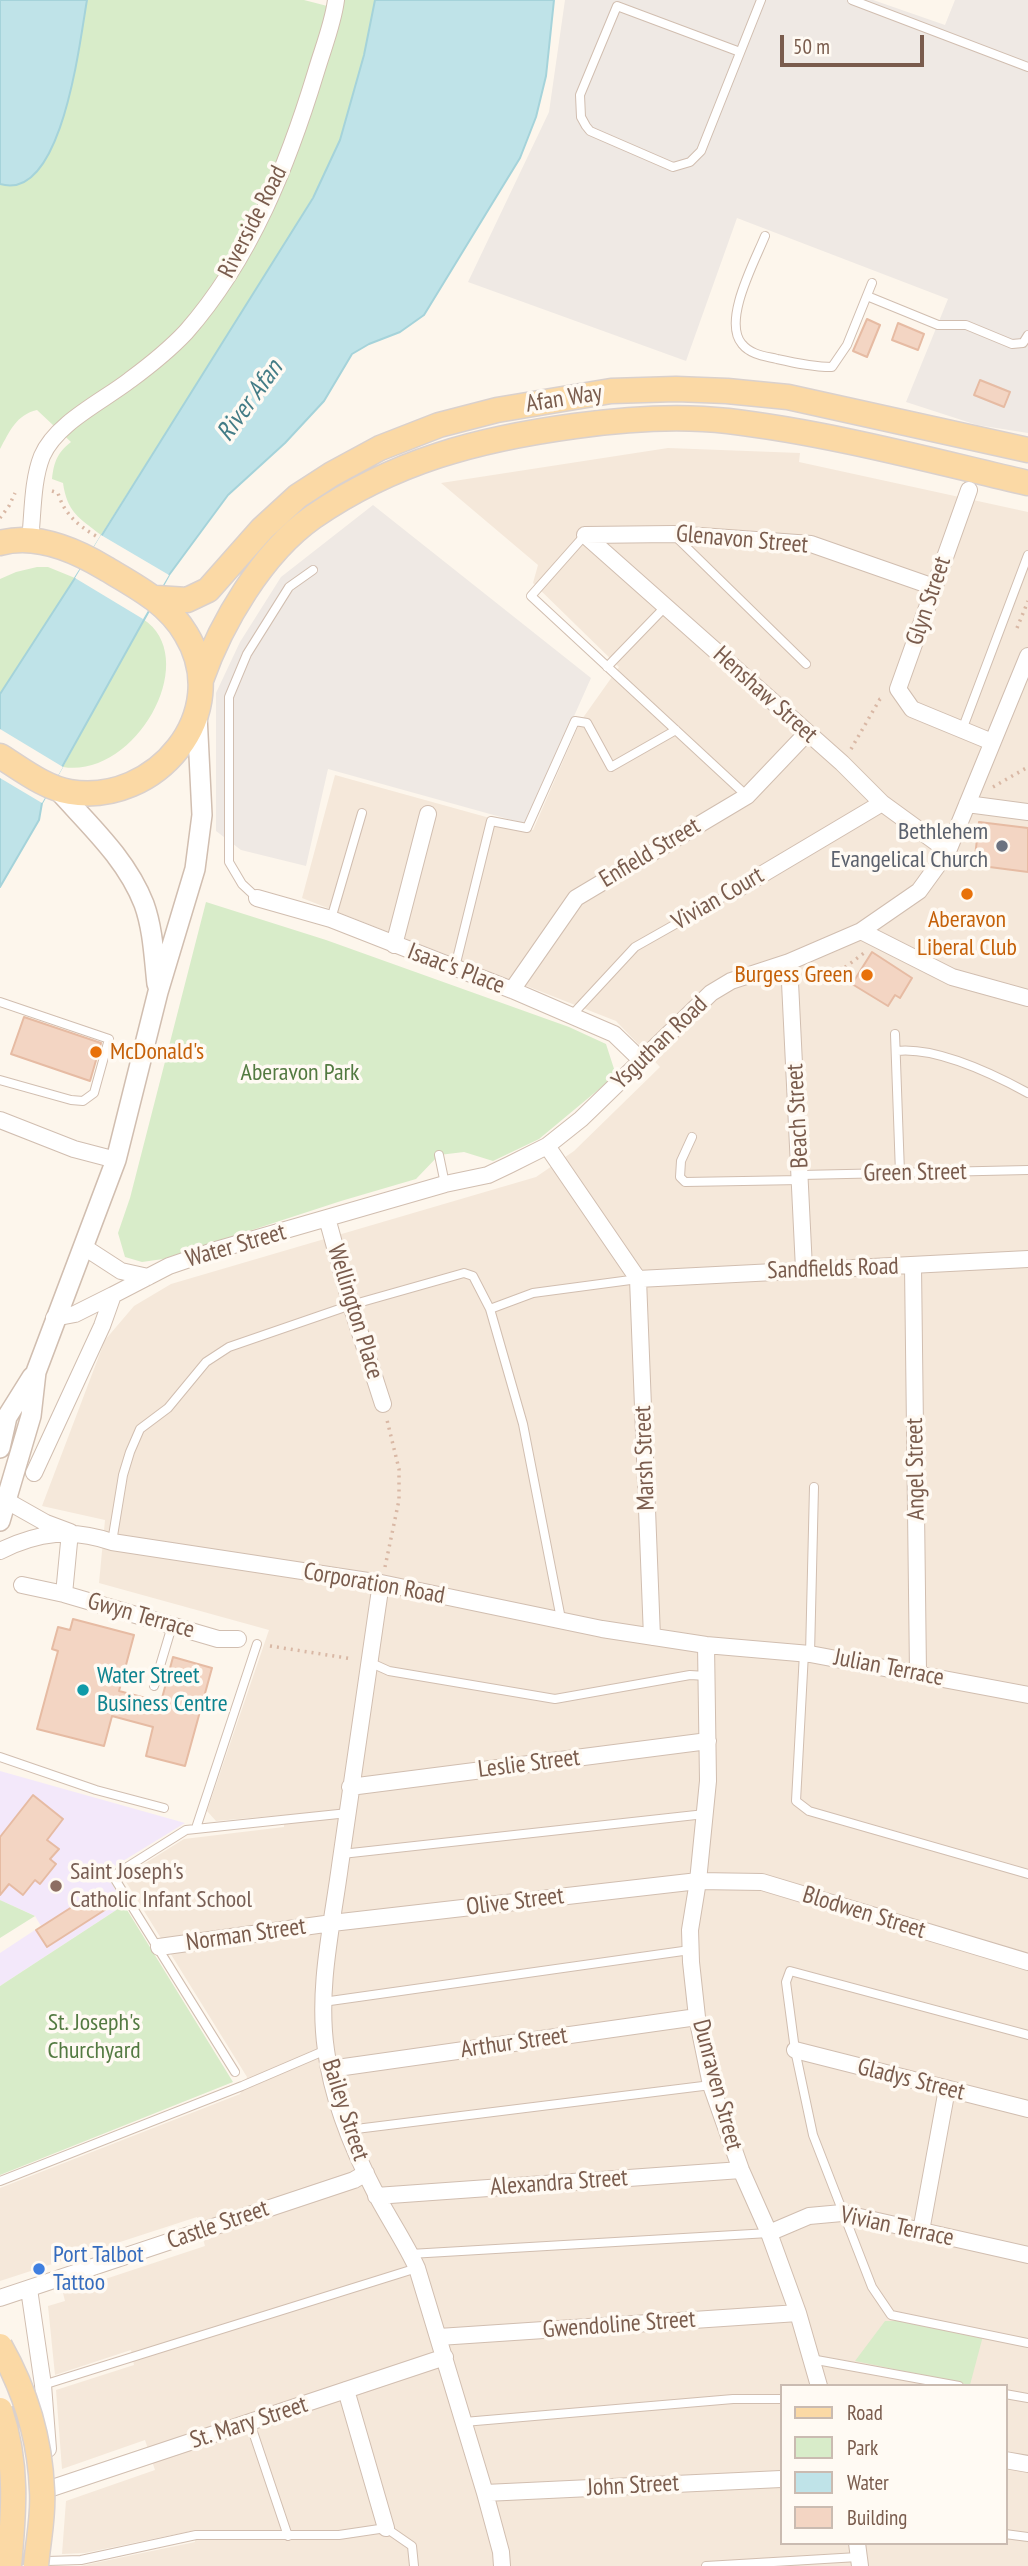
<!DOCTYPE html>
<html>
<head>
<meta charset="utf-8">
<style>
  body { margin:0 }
  #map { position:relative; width:1028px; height:2566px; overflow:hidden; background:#fdf6ec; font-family:"PT Sans Narrow",sans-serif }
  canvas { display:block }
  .legend { position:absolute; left:780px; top:2384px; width:228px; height:161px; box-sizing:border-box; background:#fffaf3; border:2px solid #cabbb1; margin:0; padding:9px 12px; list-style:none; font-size:21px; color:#7a5c4d }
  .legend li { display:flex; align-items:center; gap:14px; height:35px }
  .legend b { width:35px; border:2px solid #cabbb1 }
  .scale { position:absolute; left:780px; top:35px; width:144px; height:32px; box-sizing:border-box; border:4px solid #7a5c4d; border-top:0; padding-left:9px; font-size:21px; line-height:24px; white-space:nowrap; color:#7a5c4d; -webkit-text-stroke:5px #fffaf3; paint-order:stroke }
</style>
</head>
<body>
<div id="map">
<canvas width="1028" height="2566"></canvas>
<ul class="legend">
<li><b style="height:9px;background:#fbd9a5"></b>Road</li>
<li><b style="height:19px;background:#d8ecc9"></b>Park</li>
<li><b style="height:19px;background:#bfe3e8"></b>Water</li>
<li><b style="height:19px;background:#f3d5c3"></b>Building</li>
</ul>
<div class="scale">50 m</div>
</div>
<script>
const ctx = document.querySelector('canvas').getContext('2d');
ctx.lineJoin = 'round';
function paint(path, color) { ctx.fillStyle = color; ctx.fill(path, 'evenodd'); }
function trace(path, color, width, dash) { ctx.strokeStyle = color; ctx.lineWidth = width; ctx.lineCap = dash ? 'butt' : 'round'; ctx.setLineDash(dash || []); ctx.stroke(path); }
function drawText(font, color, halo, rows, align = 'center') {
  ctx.font = font + ' "PT Sans Narrow",sans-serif'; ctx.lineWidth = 7; ctx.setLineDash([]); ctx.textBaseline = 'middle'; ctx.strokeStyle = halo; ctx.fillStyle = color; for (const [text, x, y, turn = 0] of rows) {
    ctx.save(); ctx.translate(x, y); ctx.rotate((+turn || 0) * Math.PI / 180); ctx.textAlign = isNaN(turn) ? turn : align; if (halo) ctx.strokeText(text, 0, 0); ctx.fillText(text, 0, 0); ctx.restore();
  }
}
const residential = new Path2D(`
  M668,448l132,5 -1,9 229,50v2054h-948l115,-24 1,-12 -111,23 -23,1 4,-53 89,-31 -10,-30 -83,29 -6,-79 78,-25 -3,-15 -76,25 -7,-69 17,-5 -2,-8 142,-47 -8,-29 -197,64v-93l240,-94 7,-17 -124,-200 61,-38 100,-12v-12l-68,6 -9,-10 62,-181 -170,-47 6,-63 -63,-14 63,-166 29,-34 37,-22 365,-107 38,-26 86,-84 -44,-46 -314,-123 33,-123 198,55 47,-108 39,-55 -86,-84 5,-18 -97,-82zM781,2386h224v157h-224z`);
const industrial = new Path2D(`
  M565,0h308l72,25 10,-25h73v433l-51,-8 -71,-23 42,-103 -211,-81 -51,143 -218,-79 81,-170z
  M373,505l218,173 -65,146 -198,-55 -22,97 -65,-16 -25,-19v-138l24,-51 41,-65z`);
const education = new Path2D(`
  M0,1771l185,52 -80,49 19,33 -124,81v-33l41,-27 -6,-10 -35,-16z`);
const green = new Path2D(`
  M0,0h304l31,8 1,-8h97l-164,269 -168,266c-22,-17 -34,-23 -38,-52l-11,-4c2,-17 5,-26 19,-37l-34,-32c-21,5 -27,21 -37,39z
  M37,567h11l27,11 -75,116v-115l16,-7z
  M143,619c60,39 -7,160 -80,148z
  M206,902l120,38 243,87 37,17 10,31 -77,64 -46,22 -29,-9 -25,3 -23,24 -75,22 -178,58 -21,3 -17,-5 -7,-24 12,-35z
  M0,1900l35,16 -35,22z
  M124,1905l109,177 -233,93v-189z
  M885,2321h30l68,15 -13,49 -115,-24z`);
const water = new Path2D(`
  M0,0h87c-7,38 -24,203 -87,184z
  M375,0h179l-8,76 -10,41 -16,41 -96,157 -24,17 -31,12 -17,10 -28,47 -39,42 -57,52 -59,80 -127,228 -3,17 -39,67v-193l75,-116 238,-380 27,-58 24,-85z`);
const pier = new Path2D(`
  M101,535l68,40 -26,44 -68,-41z
  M0,729l63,38 -21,36 -42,-25z`);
const building = new Path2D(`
  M867,319l13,6 -13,32 -14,-6z
  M898,323l26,11 -6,16 -26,-10z
  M980,380l30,12 -6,15 -30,-12z
  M979,822l49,6v44l-54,-7z
  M872,952l40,26 -12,20 -5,-3 -7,11 -36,-22z
  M24,1017l77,26 -11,38 -79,-27z
  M73,1619l61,16 -15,56 42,11 12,-45 39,11 -27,98 -39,-10 7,-29 -41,-11 -8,30 -67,-17 21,-78 -6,-2 6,-22 12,3z
  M33,1795l30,24 -16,21 12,9 -9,10 6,5 -16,20 -5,-4 -12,15 -14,-11 -9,11v-58z
  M100,1889l11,17 -64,41 -11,-17z`);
const path = new Path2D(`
  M52,491l6,2c6,20 19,32 38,43
  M0,518l9,-12 6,-13
  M1017,628l11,-27
  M851,749l29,-50 4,-2
  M993,787l35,-20
  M807,983l25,-6 32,-24
  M385,1567l14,-67v-31l-12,-49
  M270,1646l83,13`);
const service = new Path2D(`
  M852,0l176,67
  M740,52l-123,-46 -37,89 1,22 5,9 4,5 83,36 17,-5 11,-11 60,-151
  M765,236c-10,25 -43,85 -23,108 9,11 23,12 35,15 18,4 36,8 55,8l15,-22 25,-62
  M867,296l71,29h28l46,19 11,-1 5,-8
  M585,535l-54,61 216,200
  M675,536l131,128
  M607,667l59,-61
  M962,730l66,-175
  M257,898l-15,-14 -13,-22v-165l18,-43 42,-67 24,-17
  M331,919l31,-106
  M455,967l36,-146 36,7 48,-107 12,2 24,44 65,-37
  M0,1002l109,37 -15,54 -11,8 -12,-1 -71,-20
  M571,1016l64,-69 99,-56
  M895,1034l5,139
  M897,1051c40,-4 96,23 131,42
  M692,1137l-11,24 -1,16 5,5 116,-2
  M439,1155l6,29
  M801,1175l227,-5
  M490,1309l43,-16 105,-14
  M112,1542l11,-67 7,-23 10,-23 28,-21 38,-46 23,-15 122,-42 113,-32 9,3 17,33 33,115 38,195
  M804,1653l-8,148 13,10 219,63
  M810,1654l4,-167
  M369,1662l20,9 166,28 135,-24 16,1
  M154,1686l18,-60
  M0,1757l96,33 68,18
  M196,1828l61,-184
  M342,1854l363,-40
  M323,2002l367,-52
  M1028,2035l-238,-64 -4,11 9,68 18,85 59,152 19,28 137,28
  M235,2072l-122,-196 73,-46 162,-17
  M348,2130l363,-45
  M0,2181l242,-95 84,-36
  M410,2254l359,-21
  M811,2359l148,27
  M43,2385l374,-117
  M1005,2394l23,4
  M464,2422l269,-23h48
  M250,2423l38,113
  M1005,2534l23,3
  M47,2561l34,-1 115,-25h143l47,-7 26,18 2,20
  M706,2566l152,-9`);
const minor = new Path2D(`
  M969,490l-71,199 14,20 80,33
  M585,535l257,228 40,40 66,48
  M585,535l88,-1 138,10 123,43
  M30,540c3,-26 2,-59 12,-84 14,-33 61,-55 88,-76 19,-14 40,-31 56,-48 65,-74 102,-168 130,-260 7,-24 17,-48 20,-72
  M967,804l61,8
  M734,891l148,-88
  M257,898l74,21 181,71 102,44 28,27
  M861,931l91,46 76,21
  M394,945l34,-131
  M789,962l15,307
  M512,990l64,-92 171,-102 59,-62
  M0,1120l74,29 42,11
  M547,1146l91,133
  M327,1218l24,87 32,99
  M84,1247l37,24 27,6
  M913,1266l5,407
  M638,1279l390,-20
  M638,1279l14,358
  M54,1318l21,-4 38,-19
  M34,1473l68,-147 11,-31 56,-29 47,-16 229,-66 43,-9 21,-10 38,-19 34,-27 130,-126 20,-12 58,-19 72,-31 58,-40 29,-40 80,-195
  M7,1501l39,22 24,9 -6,62
  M0,1551c38,-19 72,-23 112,-9l269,41 221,46 104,16 104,9 218,41
  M381,1583c-14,94 -27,188 -41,283 -8,60 -23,123 -14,184 6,49 27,100 50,144 13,25 29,48 41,74l68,225 16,59 1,14
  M22,1585l42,9 154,45h20
  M706,1645l2,136 -10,100 -8,49 1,32 6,55 14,68 30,85 28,63 29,80 21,73
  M350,1787l358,-46
  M159,1947l173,-24 366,-42 64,1 266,80
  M795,2050l233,59
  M330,2069l367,-52
  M376,2196l365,-26
  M921,2231l26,-142
  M769,2233l40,-17 33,-3 186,42
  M29,2289l14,96 5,64
  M0,2298l354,-118 12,-7
  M439,2337l359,-24
  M346,2390l40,138
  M1005,2460l23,4
  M52,2488l393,-131
  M485,2493l296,-14
  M857,2543l3,23`);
const tertiary = new Path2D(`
  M57,789c32,36 69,69 87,115 9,25 10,53 13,80
  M0,1448l7,-31 25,-40
  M0,1521l31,-105 5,-44 80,-212 42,-168 37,-123 7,-54 -5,-100`);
const primary = new Path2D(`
  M0,543c36,-10 75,7 105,25 32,19 62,34 81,66 48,79 -30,172 -116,158 -25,-4 -49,-23 -70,-36
  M156,598l31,2 21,-10 54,-61 36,-33 34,-22 48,-26 59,-23 58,-15 114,-19 65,-2 51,2 61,6 240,53
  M201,680c20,-57 61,-127 112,-163 81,-56 166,-78 262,-91 50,-7 102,-11 153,-5 101,12 201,39 300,62`);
const primaryBridge = new Path2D(`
  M0,2346c25,44 40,93 42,144 2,25 -4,51 -6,76
  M0,2410c18,54 14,100 9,156`);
const markers = [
  [1002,846,7,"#6b7280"],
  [967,894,7,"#e8710a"],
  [867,975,7,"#e8710a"],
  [96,1052,7,"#e8710a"],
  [83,1690,7,"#0f9aa8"],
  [56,1886,7,"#8d6e63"],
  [39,2269,7,"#3f7fe0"]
];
const streetNames = [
  ["Riverside Road",253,222,-63],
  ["Afan Way",564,399,-9],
  ["Glenavon Street",742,540,5],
  ["Glyn Street",929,601,-71],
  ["Henshaw Street",765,695,42],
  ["Enfield Street",650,853,-31],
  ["Vivian Court",718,899,-30],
  ["Isaac's Place",456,969,21],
  ["Ysguthan Road",660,1043,-44],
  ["Beach Street",798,1116,-93],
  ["Green Street",915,1173,-1],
  ["Water Street",236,1246,-16],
  ["Sandfields Road",833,1269,-2],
  ["Wellington Place",355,1312,73],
  ["Marsh Street",645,1458,-92],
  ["Angel Street",916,1469,-91],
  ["Corporation Road",374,1584,10],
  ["Gwyn Terrace",141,1616,16],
  ["Julian Terrace",889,1668,11],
  ["Leslie Street",529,1764,-7],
  ["Olive Street",515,1902,-7],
  ["Blodwen Street",864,1913,17],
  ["Norman Street",246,1935,-8],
  ["Arthur Street",514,2043,-8],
  ["Gladys Street",911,2080,14],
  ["Dunraven Street",717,2085,75],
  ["Bailey Street",345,2110,72],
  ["Alexandra Street",559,2183,-4],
  ["Castle Street",218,2225,-19],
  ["Vivian Terrace",897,2227,12],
  ["Gwendoline Street",619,2325,-4],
  ["St. Mary Street",249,2423,-18],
  ["John Street",633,2486,-3]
];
const worshipNames = [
  ["Bethlehem",988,832],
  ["Evangelical Church",988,860]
];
const foodNames = [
  ["Aberavon",967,920],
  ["Liberal Club",967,948],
  ["Burgess Green",853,975,"right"],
  ["McDonald's",110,1052,"left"]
];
const parkNames = [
  ["Aberavon Park",300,1073],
  ["St. Joseph's",94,2023],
  ["Churchyard",94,2051]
];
const cultureNames = [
  ["Water Street",97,1676],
  ["Business Centre",97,1704]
];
const educationNames = [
  ["Saint Joseph's",70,1872],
  ["Catholic Infant School",70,1900]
];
const shopNames = [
  ["Port Talbot",53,2255],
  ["Tattoo",53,2283]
];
const waterNames = [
  ["River Afan",250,401,-54]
];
paint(residential, '#f5e8da');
paint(industrial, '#efe9e4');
paint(education, '#f3e8fa');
paint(green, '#d8ecc9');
paint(water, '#bfe3e8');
trace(water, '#a5d3da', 2);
paint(pier, '#fdf6ec');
paint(building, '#f3d5c3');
trace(building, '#e6bba3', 2);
trace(service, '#d1beb0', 10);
trace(minor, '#d1beb0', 18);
trace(tertiary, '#d1beb0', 22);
trace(primary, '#dad1cd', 27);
trace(path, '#d9b8a5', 3.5, [2, 5]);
trace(service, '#fff', 8);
trace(minor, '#fff', 16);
trace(tertiary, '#fff', 19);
trace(primary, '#fbd9a5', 24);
trace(primaryBridge, '#dad1cd', 27, []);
trace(primaryBridge, '#fbd9a5', 24);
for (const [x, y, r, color] of markers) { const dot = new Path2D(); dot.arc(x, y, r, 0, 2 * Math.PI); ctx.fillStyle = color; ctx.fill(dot); trace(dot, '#fffaf3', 2.5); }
drawText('24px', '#7a5c4d', '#fffaf3', streetNames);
drawText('24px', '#5b616d', '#fffaf3', worshipNames, 'right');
drawText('24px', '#c56008', '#fffaf3', foodNames);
drawText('24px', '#537a41', '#fffaf3', parkNames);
drawText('24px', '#0d838f', '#fffaf3', cultureNames, 'left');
drawText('24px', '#785e54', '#fffaf3', educationNames, 'left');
drawText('24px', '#366cbe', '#fffaf3', shopNames, 'left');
drawText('italic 26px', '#437c86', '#fffaf3', waterNames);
</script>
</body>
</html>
